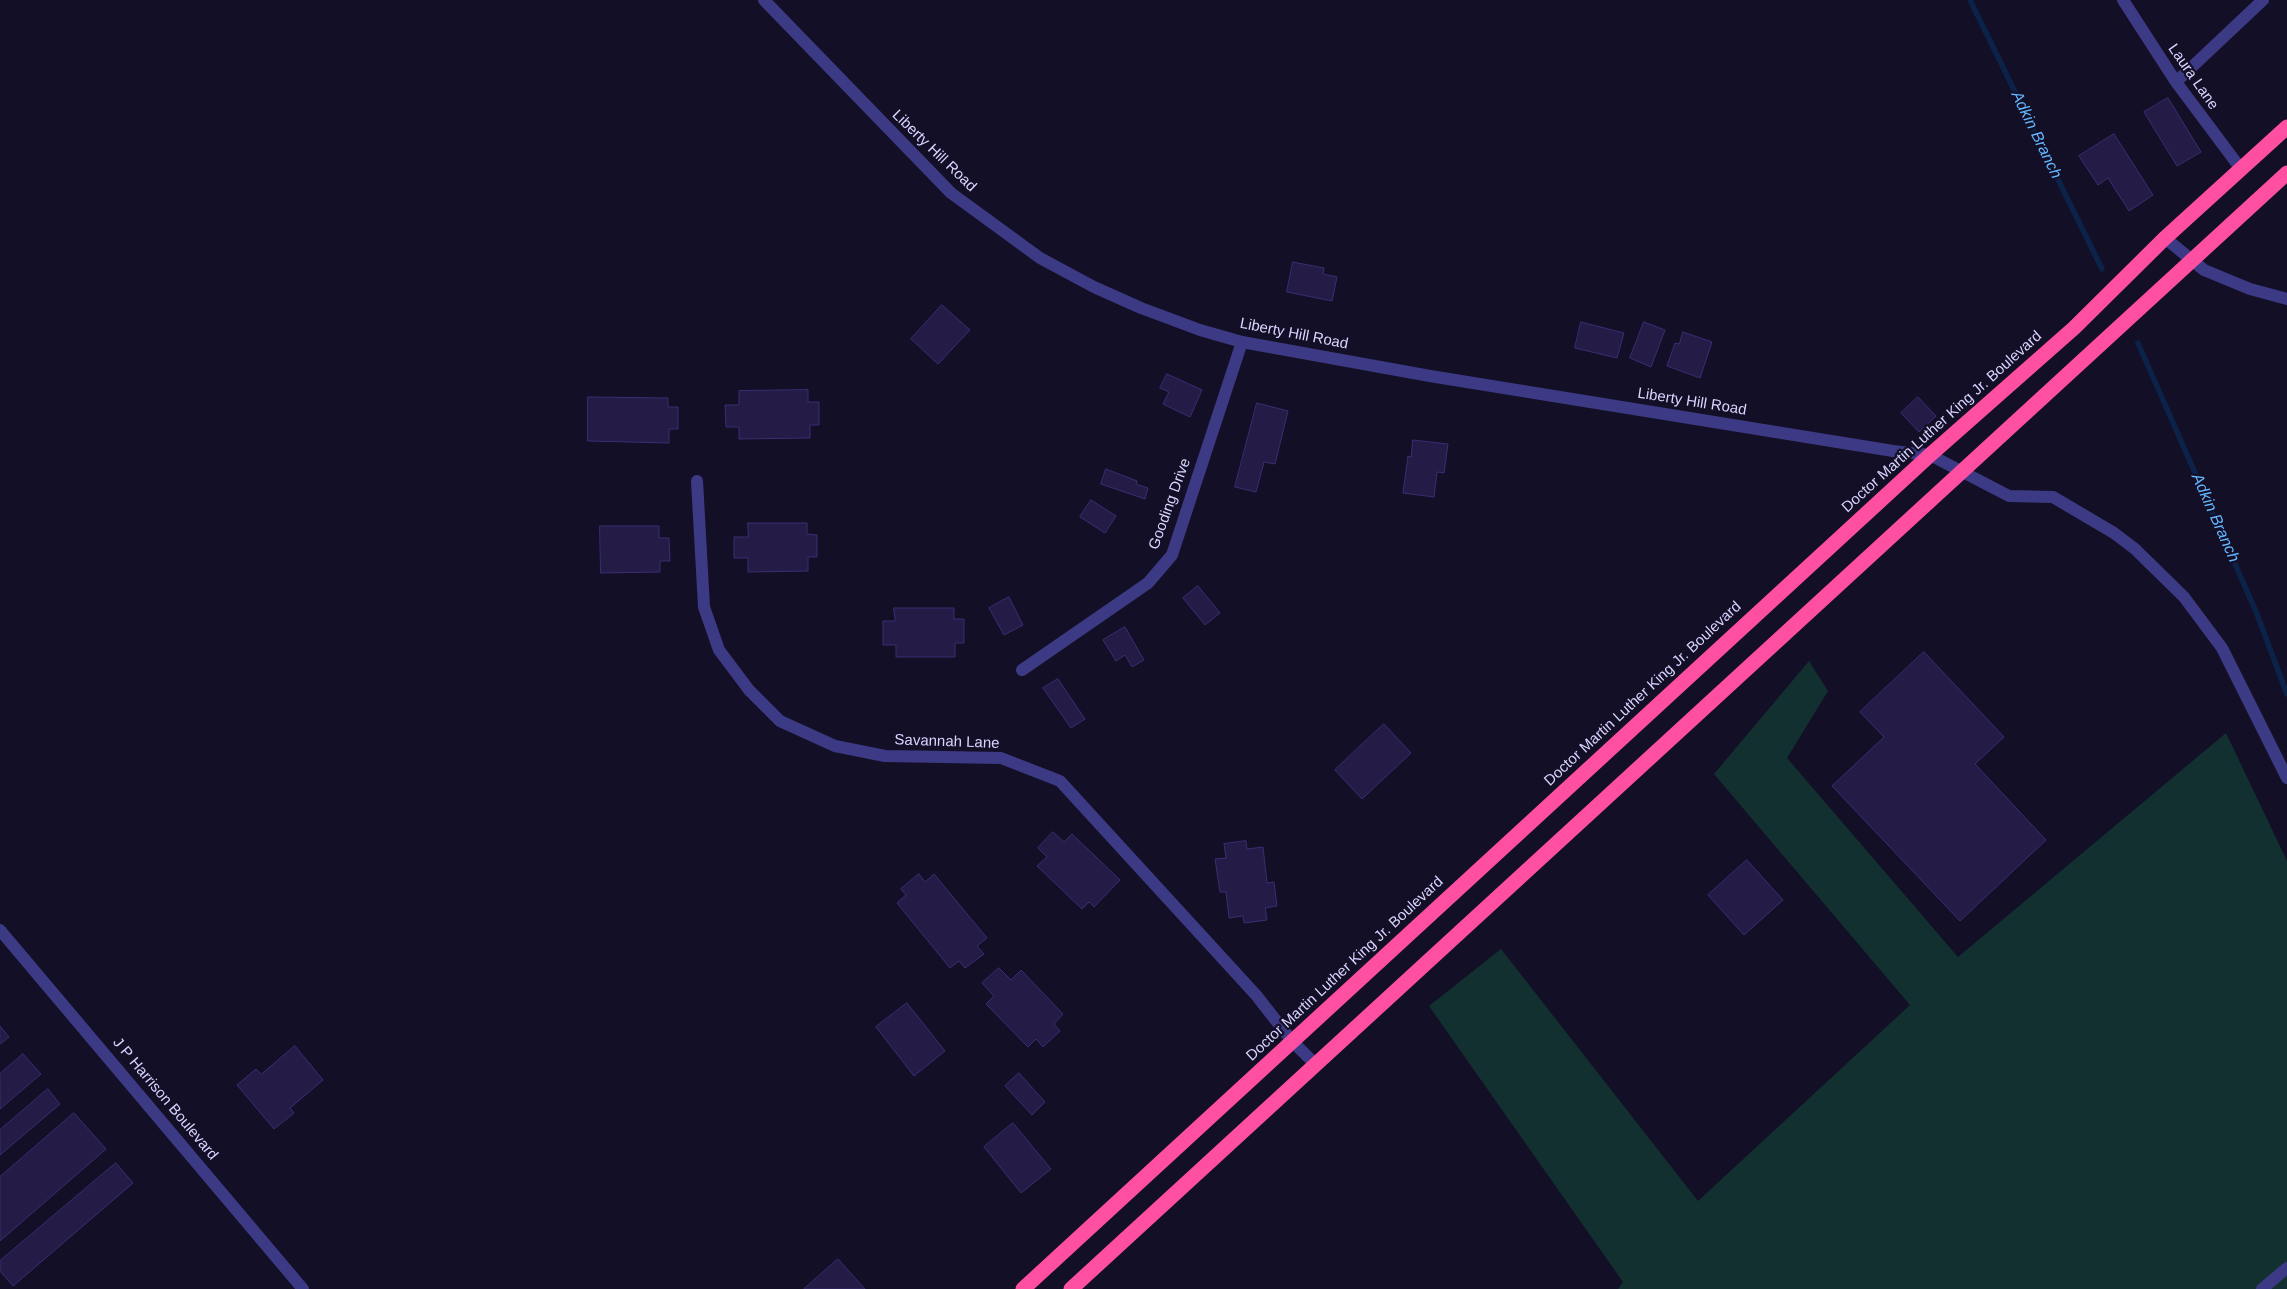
<!DOCTYPE html>
<html>
<head>
<meta charset="utf-8">
<style>
  body { margin:0 }
  canvas { display:block; background:#130f26 }
</style>
</head>
<body>
<canvas width="2287" height="1289"></canvas>
<script>
const ctx = document.querySelector('canvas').getContext('2d');
ctx.lineJoin = 'round';
function paint(path, color) { ctx.fillStyle = color; ctx.fill(path, 'evenodd'); }
function trace(path, color, width, dash) { ctx.strokeStyle = color; ctx.lineWidth = width; ctx.lineCap = dash ? 'butt' : 'round'; ctx.setLineDash(dash || []); ctx.stroke(path); }
function drawText(font, color, halo, rows, align = 'center') {
  ctx.font = font + ' Arial,sans-serif'; ctx.lineWidth = 4.5; ctx.setLineDash([]); ctx.textBaseline = 'middle'; ctx.strokeStyle = halo; ctx.fillStyle = color; for (const [text, x, y, turn = 0] of rows) {
    ctx.save(); ctx.translate(x, y); ctx.rotate((+turn || 0) * Math.PI / 180); ctx.textAlign = isNaN(turn) ? turn : align; if (halo) ctx.strokeText(text, 0, 0); ctx.fillText(text, 0, 0); ctx.restore();
  }
}
const green = new Path2D(`
  M1809,661l19,30 -41,67 171,199 268,-224 61,128v428h-669l5,-7 -194,-276 72,-57 197,252 212,-196 -196,-231z`);
const stream = new Path2D(`
  M1970,0l132,269
  M2138,343l119,271 30,80`);
const building = new Path2D(`
  M2168,98l33,54 -24,14 -33,-54z
  M2114,134l39,61 -24,16 -21,-33 -10,7 -19,-29z
  M1293,262l31,6 -1,6 14,3 -5,24 -45,-9z
  M942,305l28,25 -32,34 -27,-25z
  M1581,322l43,11 -7,25 -42,-10z
  M1644,322l21,8 -14,37 -21,-9z
  M1683,332l29,10 -12,36 -33,-12 8,-23 4,1z
  M1167,374l35,16 -12,27 -27,-13 6,-12 -9,-4z
  M808,390v12h11v23h-9v13l-71,1v-12h-13l-1,-22h14v-14z
  M588,397l80,1v9h10v22h-9v14l-81,-2z
  M1918,397l18,19 -17,16 -18,-19z
  M1257,403l31,8 -13,53 -11,-2 -8,30 -21,-5z
  M1413,440l35,4 -4,29 -7,-1 -3,25 -31,-4 5,-37 3,1z
  M1106,469l31,12 -1,3 12,4 -3,11 -44,-15z
  M1091,500l25,16 -11,17 -25,-16z
  M748,523h59v11l10,1v22h-9v14l-60,1v-14h-14v-21h14z
  M600,526h59v12h10l1,23h-10v11l-59,1z
  M1198,586l22,27 -15,12 -22,-27z
  M1009,597l14,28 -19,10 -15,-27z
  M894,608h60v11h10v24h-9v14h-59v-12h-13v-24h12z
  M1125,627l19,33 -12,7 -7,-12 -9,6 -13,-21z
  M1924,652l80,85 -29,27 71,76 -86,81 -128,-135 52,-49 -24,-25z
  M1058,679l27,40 -14,9 -28,-40z
  M1384,724l27,29 -49,46 -27,-29z
  M1053,832l11,10 8,-8 48,46 -26,27 -5,-5 -7,7 -45,-43 10,-9 -9,-9z
  M1246,841l1,8 16,-2 4,36 7,-1 3,24 -12,2 2,12 -23,3 -1,-7 -14,2 -3,-26h-6l-5,-33 11,-1 -2,-14z
  M1747,860l36,40 -39,35 -36,-40z
  M919,874l6,8 9,-8 53,64 -10,8 7,8 -19,14 -6,-7 -9,7 -53,-65 9,-8 -5,-6z
  M999,968l12,12 10,-10 42,44 -9,10 6,7 -17,16 -7,-8 -8,8 -42,-43 8,-8 -12,-13z
  M907,1003l38,48 -31,25 -38,-49z
  M0,1026l9,11 -9,7z
  M295,1046l28,34 -33,28 4,5 -20,16 -37,-44 19,-16 5,5z
  M23,1054l18,20 -41,35v-35z
  M1019,1073l26,29 -13,13 -27,-29z
  M48,1089l12,15 -60,51v-25z
  M74,1113l32,36 -106,92v-64z
  M1013,1123l38,46 -30,24 -37,-46z
  M116,1163l17,20 -120,103 -13,-15v-10z
  M838,1259l27,30h-61z`);
const minor = new Path2D(`
  M764,0l187,193 89,65 54,29 47,21 59,22 42,12 188,34 463,75 37,4 79,41 44,1 61,36 21,16 49,48 38,51 65,130
  M2123,0l53,82 65,87
  M2176,82l87,-82
  M2165,238l39,32 46,19 37,10
  M697,481l7,126 15,43 30,40 31,31 55,25 50,10 116,2 59,23 196,214 36,46 23,23
  M1022,670l126,-87 24,-28 70,-213
  M0,930l303,359
  M2262,1289l25,-21`);
const highway = new Path2D(`
  M1023,1289l907,-834 144,-127 91,-90 122,-111
  M1071,1289l1216,-1116`);
const streetNames = [
  ["Laura Lane",2193,77,55],
  ["Liberty Hill Road",934,151,44],
  ["Liberty Hill Road",1294,334,11],
  ["Liberty Hill Road",1692,402,9],
  ["Doctor Martin Luther King Jr. Boulevard",1942,422,-42],
  ["Gooding Drive",1170,504,-70],
  ["Doctor Martin Luther King Jr. Boulevard",1643,694,-43],
  ["Savannah Lane",947,742,2],
  ["Doctor Martin Luther King Jr. Boulevard",1345,969,-43],
  ["J P Harrison Boulevard",165,1099,50]
];
const waterNames = [
  ["Adkin Branch",2036,135,64],
  ["Adkin Branch",2215,518,66]
];
paint(green, '#12302f');
trace(stream, '#0c2248', 5.5);
paint(building, '#241b47');
trace(building, '#3b2d73', 1);
trace(minor, '#3d3a85', 12);
trace(highway, '#ff4fa3', 15);
drawText('15px', '#d9d4ff', '#130f26', streetNames);
drawText('italic 16px', '#62b6ff', '#130f26', waterNames);
</script>
</body>
</html>
